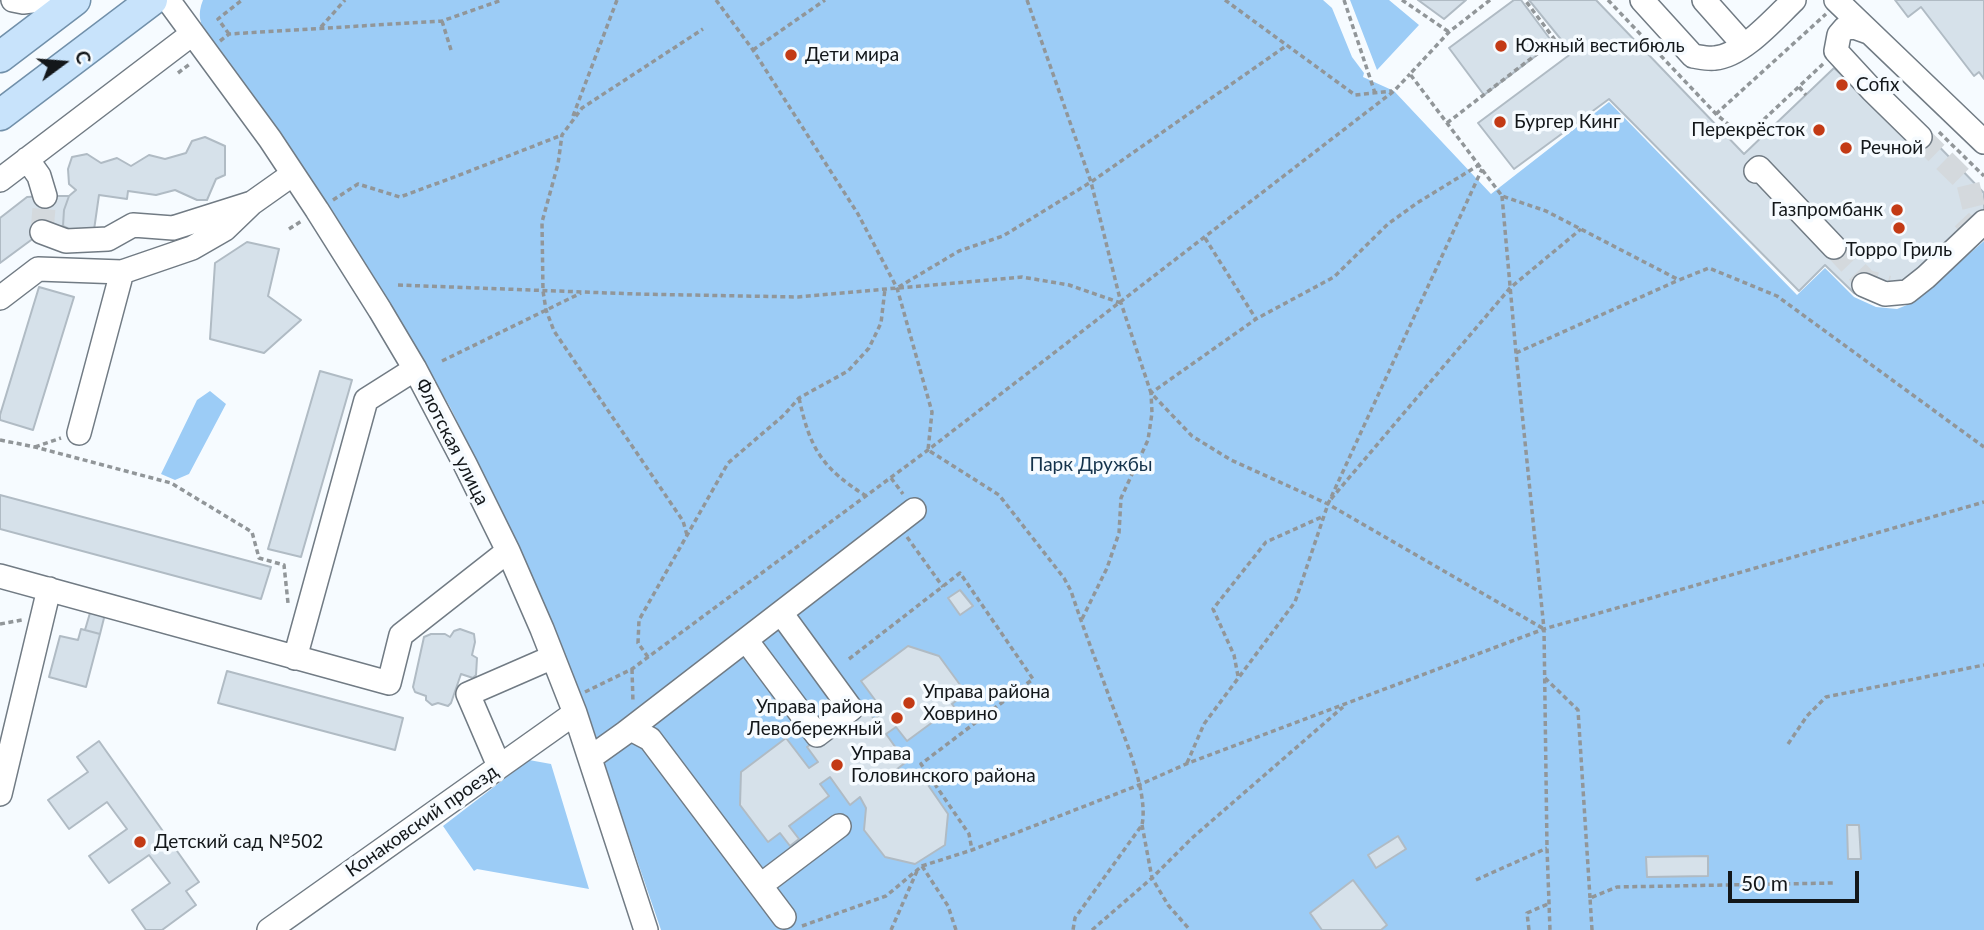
<!DOCTYPE html>
<html>
<head>
<meta charset="utf-8">
<style>
  body { margin:0 }
  #map { position:relative; width:1984px; height:930px; overflow:hidden; background:#f6fbff; font-family:Lato,sans-serif }
  canvas { display:block }
  .north { position:absolute; left:28px; top:28px; width:70px; height:70px; -webkit-text-stroke:5px #f6fbff; paint-order:stroke; rotate:74deg; font-size:19px; font-weight:700; line-height:28px; text-align:center; color:#13171a }
  .north::after { content:''; display:block; margin:auto; width:24px; height:32px; background:#13171a; clip-path:polygon(50% 0,100% 100%,50% 72%,0 100%) }
  .scale { position:absolute; left:1728px; top:871px; width:131px; height:32px; box-sizing:border-box; border:4px solid #13171a; border-top:0; padding-left:9px; font-size:21px; line-height:24px; white-space:nowrap; color:#13171a; -webkit-text-stroke:5px #f6fbff; paint-order:stroke }
</style>
</head>
<body>
<div id="map">
<canvas width="1984" height="930"></canvas>
<div class="north">С</div>
<div class="scale">50 m</div>
</div>
<script>
const ctx = document.querySelector('canvas').getContext('2d');
ctx.lineJoin = 'round';
function paint(path, color) { ctx.fillStyle = color; ctx.fill(path, 'evenodd'); }
function trace(path, color, width, dash) { ctx.strokeStyle = color; ctx.lineWidth = width; ctx.lineCap = dash ? 'butt' : 'round'; ctx.setLineDash(dash || []); ctx.stroke(path); }
function drawText(font, color, halo, rows, align = 'center') {
  ctx.font = font + ' Lato,sans-serif'; ctx.lineWidth = 7; ctx.setLineDash([]); ctx.textBaseline = 'middle'; ctx.strokeStyle = halo; ctx.fillStyle = color; for (const [text, x, y, turn = 0] of rows) {
    ctx.save(); ctx.translate(x, y); ctx.rotate((+turn || 0) * Math.PI / 180); ctx.textAlign = isNaN(turn) ? turn : align; if (halo) ctx.strokeText(text, 0, 0); ctx.fillText(text, 0, 0); ctx.restore();
  }
}
const green = new Path2D(`
  M203,0h1120l9,8 20,49 12,16 -1,4 31,14 97,103 118,-92 188,193 28,-27 29,29 22,10 21,2 15,-6 72,-62v689h-1323l-81,-236 -61,-148 -69,-139 -59,-101 -60,-97 -53,-80 -71,-93c-7,-13 -10,-21 -4,-36z
  M1350,0h39l30,25 -42,45z
  M210,391l16,13 -37,70 -14,6 -14,-6 36,-74z
  M529,760l22,4 38,125 -112,-20 -3,2 -31,-45z`);
const building = new Path2D(`
  M1418,0h48l-22,19z
  M1514,0h7l32,43 -69,52 -35,-47z
  M1529,0h67l148,154 90,-86 22,20 69,44 59,61v43l-107,67 -23,-10 -29,-28 -26,26 -190,-192 -95,70 -36,-46 94,-70z
  M1895,0h89v79l-5,-7 -5,4 -53,-69 -13,10z
  M205,137l20,9v29l-9,4 -9,21h-10l-22,-10 -19,5 -28,-4 -1,8 -28,-4 -5,35 -17,3 -14,-7 1,-16 5,-14 7,-6 -7,-6 -1,-15 4,-12 15,-3 14,9 16,-5 14,8 18,-11 16,4 21,-6 6,-12z
  M45,196h24l-5,14 -1,16 -21,6 -42,31v-45l27,-21z
  M247,242l32,7 -11,47 33,24 -37,33 -54,-14 5,-76z
  M39,287l35,10 -41,133 -33,-10v-5z
  M320,371l32,9 -51,177 -33,-8z
  M0,495l271,72 -10,32 -261,-70z
  M960,590l13,16 -13,9 -12,-17z
  M92,606l14,4 -6,24 -15,-4z
  M81,629l19,5 -14,53 -37,-10 11,-41 18,4z
  M460,629l14,5 1,8 -3,13 5,3 -1,17 -3,3 -12,-4 -10,29 -3,3 -10,-3 -6,2 -6,-5v-4l-11,-4 -2,-5 11,-50 7,-3h14l5,3 4,-6z
  M908,646l31,10 27,37 -14,11 10,13 -8,7 -9,-11 -38,28 -11,-14 -10,7 20,28 -10,8 8,8 24,7 20,29 -3,31 -30,19 -30,-7 -21,-27 2,-22 -6,-11 -10,8 -20,-28 -10,7 9,12 -40,30 10,13 -9,7 -10,-13 -12,9 -28,-37 1,-33 45,-34 23,30 9,-6 -11,-15 56,-42 11,14 10,-7 -23,-31z
  M227,671l176,47 -8,32 -177,-47z
  M99,741l100,141 -13,9 10,14 -34,25h-16l-14,-20 38,-27 -21,-28 -40,28 -20,-27 38,-27 -20,-27 -38,27 -21,-29 40,-28 -11,-15z
  M1847,825h12l2,34h-13z
  M1398,836l8,13 -30,19 -8,-13z
  M1708,856v20l-61,1 -1,-20z
  M1353,880l34,45 -6,5h-59l-12,-17z`);
const minorTunnel = new Path2D(`
  M1920,137l48,47 9,37 -18,17
  M42,232l3,-36
  M1834,247l32,34 22,6`);
const path = new Path2D(`
  M716,0l37,50 105,164 39,74 35,124 -4,38 71,45 65,83 7,13c12,37 26,72 39,108 12,33 39,92 32,126l-67,93 -2,12
  M1027,0l64,182 30,121 30,90 41,43 39,24 97,44 216,125
  M1225,0l130,95 37,-4
  M1344,0l31,93
  M1402,0l47,32
  M1490,0l-41,32 -39,42 92,122 44,15 133,69 30,-12 68,28 207,151
  M1608,0l108,114 28,24 79,-74
  M442,21l9,29
  M321,27l24,-27
  M229,34l-11,-15 24,-19
  M220,41l9,-7 213,-13 60,-21
  M753,50l72,-50
  M178,73l13,-10
  M1799,87l7,8
  M1716,114l110,-100
  M573,116l44,-116
  M1447,123l108,-83 -30,-40
  M1939,132l45,44
  M1502,196l14,157 28,276 3,219 3,82
  M333,200l25,-16 42,13 57,-21 105,-41
  M289,229l14,-9
  M1205,238l51,81
  M398,285l238,9 162,3 99,-9 62,-37 44,-15 88,-54 195,-136
  M899,288l123,-11 47,8 52,18
  M1516,353l163,-73
  M442,361l139,-68
  M799,398c11,51 23,70 67,98
  M0,440l35,7 136,36 81,49 7,26 25,7 4,38
  M35,447l26,-9
  M891,478l12,16
  M1331,499l179,-211 71,-59
  M687,535l-4,-14 -129,-190 -8,-21 -3,-19 -1,-69 16,-58 4,-29 20,-27 121,-79
  M907,537l36,50
  M1082,619l25,-51 12,-35 2,-35 27,-58 4,-27 -1,-20 105,-74 78,-42 54,-53 29,-21 62,-38
  M0,624l22,-4
  M648,657l-10,-14 1,-23 89,-157 56,-48 15,-17 49,-27 21,-23 12,-25 4,-34
  M849,659l111,-86 73,106 -112,85 48,70 3,16
  M632,669l1,34
  M1238,676l-4,-21 -21,-46 53,-67 58,-26
  M1545,678l33,32 12,188
  M585,692l47,-23 296,-219 466,-359 16,-17
  M1788,744l19,-28 19,-19 158,-32
  M1187,763l17,-39 91,-122 33,-98 154,-335
  M1142,825l10,53 16,27 22,25
  M922,866l26,40 8,24
  M1476,880l71,-32
  M802,926l84,-30 36,-30 50,-16 167,-65 47,-21 358,-135 440,-127
  M891,930l26,-59
  M1092,930l60,-52 40,-40 151,-131
  M1529,930l-2,-17 21,-9
  M1592,930l-2,-32 27,-11 216,-4`);
const minor = new Path2D(`
  M13,0l10,2 17,-2
  M168,0l102,139 47,71 63,100 35,59 50,95 43,87 34,78 33,84 71,217
  M1642,0l51,56c7,1 15,3 22,2 27,-2 59,-39 79,-58
  M1704,0l40,45
  M1836,0l148,142
  M1868,32l-14,-5 -9,1 -6,7 -3,16 36,39 48,47
  M27,159l12,17 6,20
  M1756,171l3,-3 75,79
  M0,180l192,-146
  M42,232l24,9 42,-2 25,-14 40,3 79,-25 41,-29
  M1864,285l21,9 22,-2 19,-15 58,-55
  M0,298l38,-29 84,3
  M79,433l43,-161 70,-24 33,-19 27,-26
  M0,576l389,107 12,-48 107,-84
  M746,640l71,95 34,-26 -70,-96
  M295,658l71,-258 49,-31
  M631,729l19,10 134,178
  M590,758l35,-25 289,-223
  M499,766l-31,-72 85,-37
  M0,794l49,-205
  M761,885l78,-59
  M269,930l306,-217`);
const major = new Path2D(`
  M0,57l75,-57
  M0,115l152,-115`);
const markers = [
  [1501,46,7,"#c33a15"],
  [791,55,7,"#c33a15"],
  [1842,85,7,"#c33a15"],
  [1500,122,7,"#c33a15"],
  [1819,130,7,"#c33a15"],
  [1846,148,7,"#c33a15"],
  [1897,210,7,"#c33a15"],
  [1899,228,7,"#c33a15"],
  [909,703,7,"#c33a15"],
  [897,718,7,"#c33a15"],
  [837,765,7,"#c33a15"],
  [140,842,7,"#c33a15"]
];
const poiNames = [
  ["Южный вестибюль",1515,46],
  ["Дети мира",805,55],
  ["Cofix",1856,85],
  ["Бургер Кинг",1514,122],
  ["Перекрёсток",1805,130,"right"],
  ["Речной",1860,148],
  ["Газпромбанк",1883,210,"right"],
  ["Торро Гриль",1899,250,"center"],
  ["Управа района",923,692],
  ["Ховрино",923,714],
  ["Управа района",883,707,"right"],
  ["Левобережный",883,729,"right"],
  ["Управа",851,754],
  ["Головинского района",851,776],
  ["Детский сад №502",154,842]
];
const streetNames = [
  ["Флотская улица",452,442,63],
  ["Конаковский проезд",422,821,-35]
];
const parkNames = [
  ["Парк Дружбы",1091,465]
];
paint(green, '#9cccf6');
paint(building, '#d6e1ea');
trace(building, '#b0bbc4', 2);
trace(minorTunnel, '#d4d9dd', 23, [23, 11]);
trace(minor, '#717b84', 26);
trace(major, '#7190aa', 33);
trace(path, '#919699', 3.5, [5, 3.5]);
trace(minor, '#fff', 23);
trace(major, '#c8e3fb', 30);
for (const [x, y, r, color] of markers) { const dot = new Path2D(); dot.arc(x, y, r, 0, 2 * Math.PI); ctx.fillStyle = color; ctx.fill(dot); trace(dot, '#f6fbff', 2.5); }
drawText('19px', '#13171a', '#f6fbff', poiNames, 'left');
drawText('19px', '#13171a', '#f6fbff', streetNames);
drawText('19px', '#14334c', '#f6fbff', parkNames);
</script>
</body>
</html>
